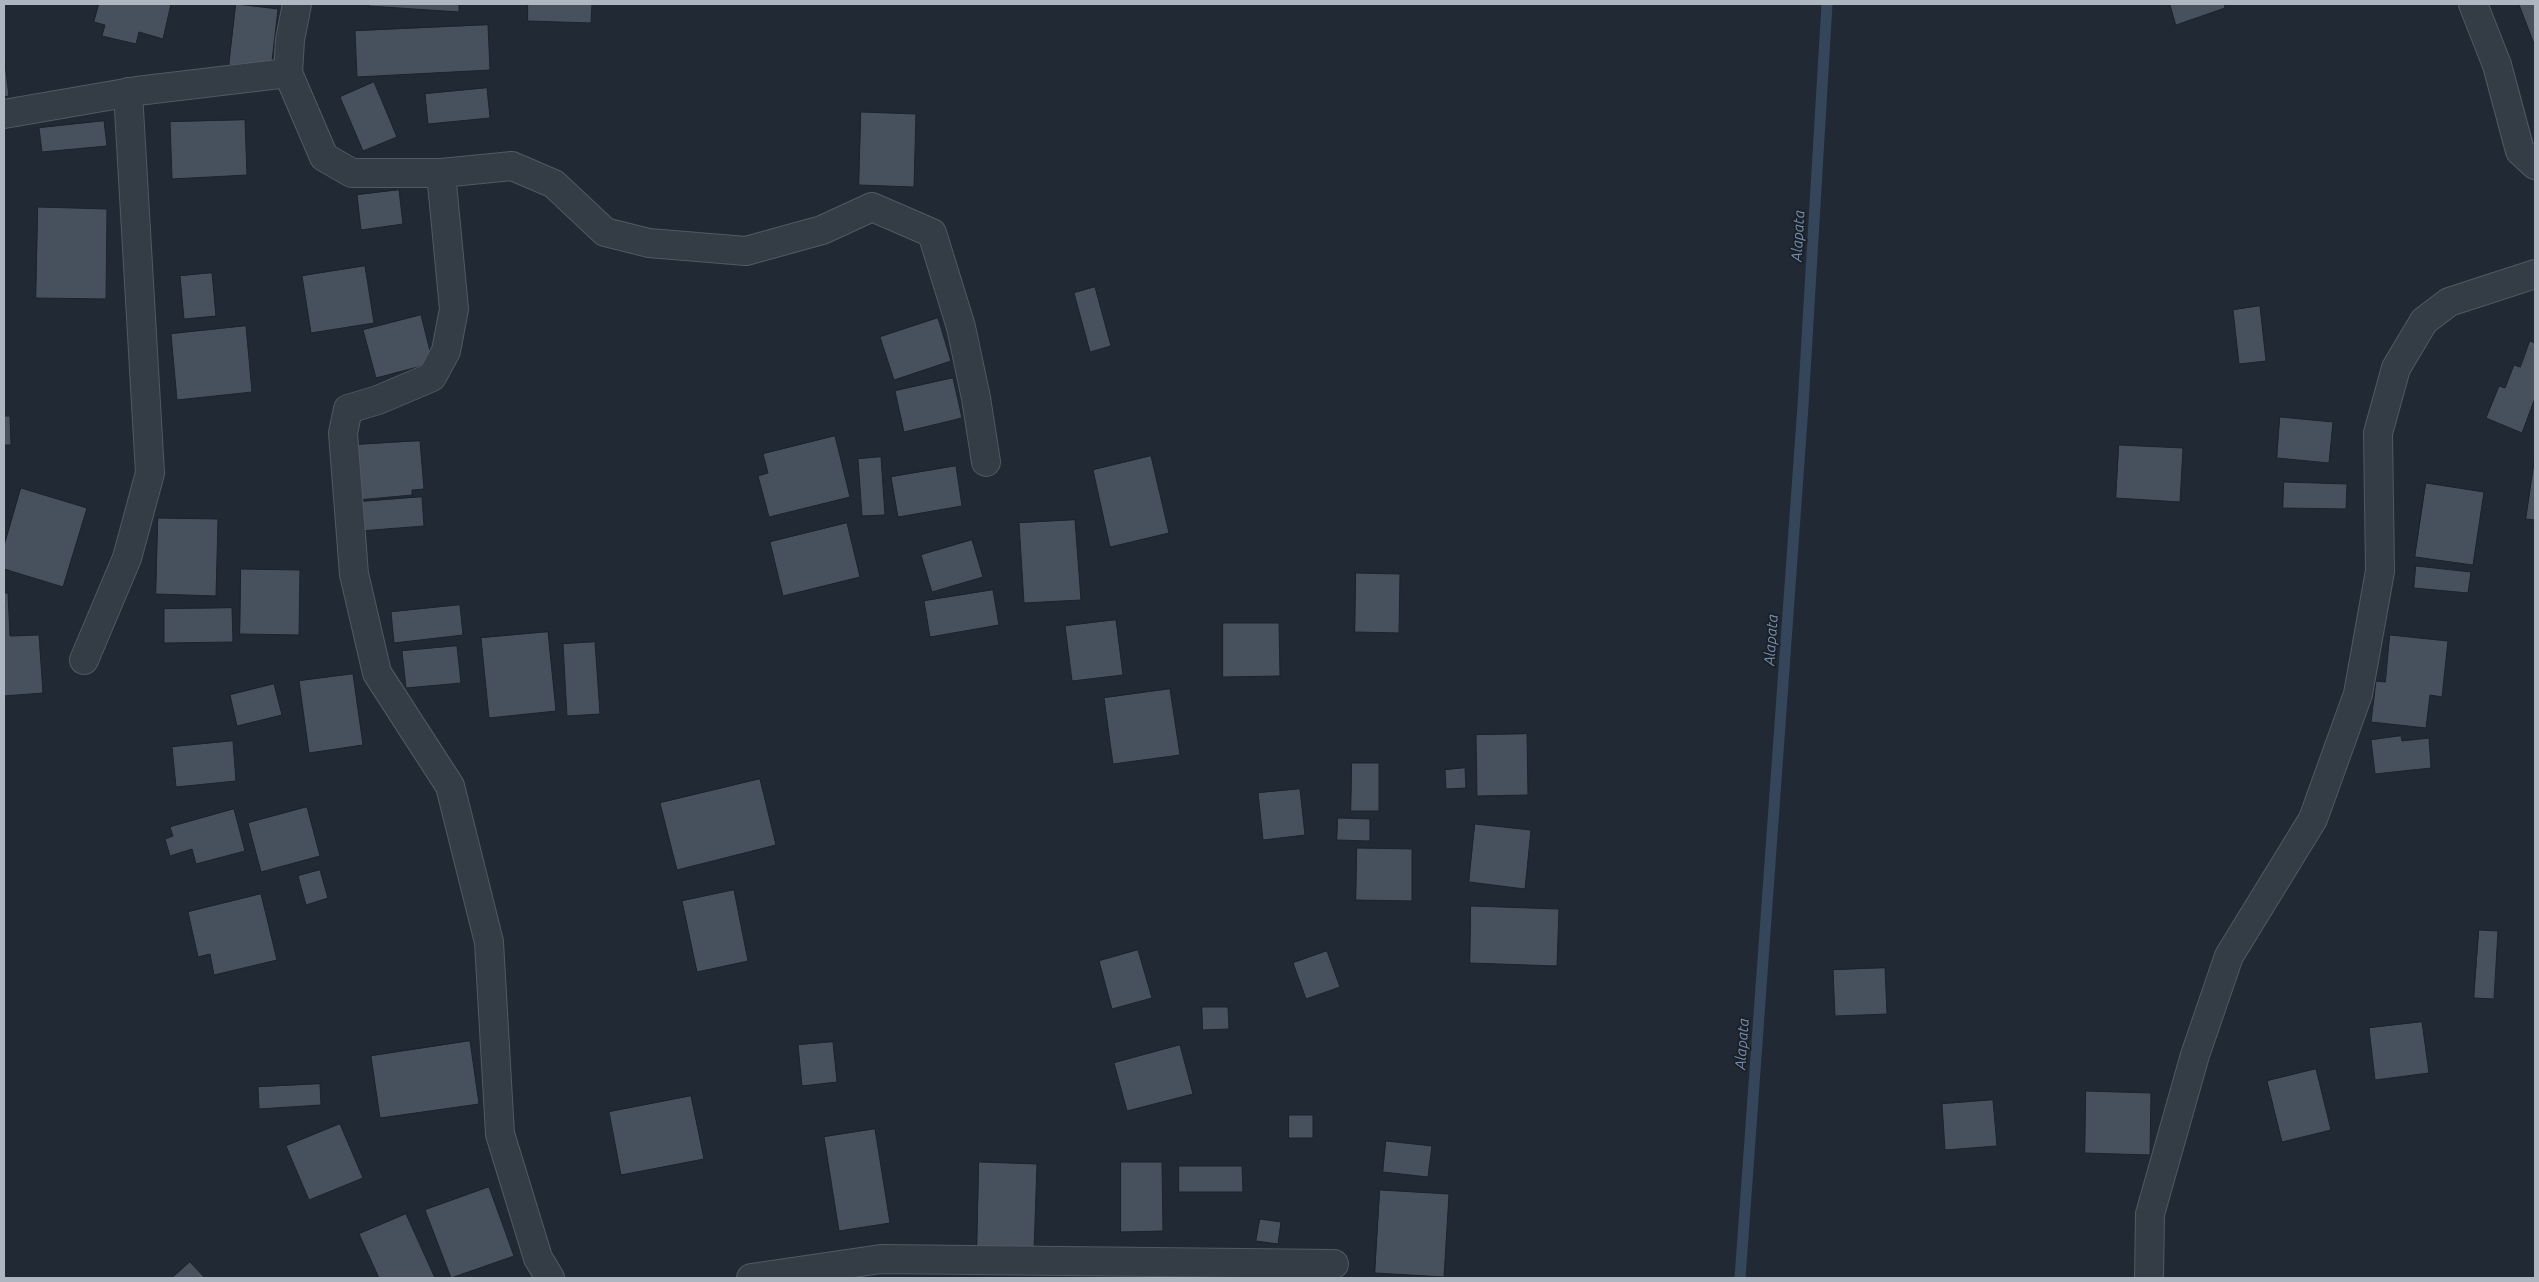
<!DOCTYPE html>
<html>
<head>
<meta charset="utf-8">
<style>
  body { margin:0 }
  #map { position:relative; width:2539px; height:1282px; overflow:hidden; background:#212a34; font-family:Ubuntu,sans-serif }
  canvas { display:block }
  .frame { position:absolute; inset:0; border:5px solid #aeb6c2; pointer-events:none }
</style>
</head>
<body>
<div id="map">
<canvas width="2539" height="1282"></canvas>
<div class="frame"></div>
</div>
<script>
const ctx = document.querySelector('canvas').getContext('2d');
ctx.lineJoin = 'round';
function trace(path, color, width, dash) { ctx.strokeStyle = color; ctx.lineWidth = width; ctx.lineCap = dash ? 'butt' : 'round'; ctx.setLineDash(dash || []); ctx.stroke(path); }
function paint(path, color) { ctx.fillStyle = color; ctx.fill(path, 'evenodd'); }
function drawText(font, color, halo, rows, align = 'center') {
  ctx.font = font + ' Ubuntu,sans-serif'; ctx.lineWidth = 4; ctx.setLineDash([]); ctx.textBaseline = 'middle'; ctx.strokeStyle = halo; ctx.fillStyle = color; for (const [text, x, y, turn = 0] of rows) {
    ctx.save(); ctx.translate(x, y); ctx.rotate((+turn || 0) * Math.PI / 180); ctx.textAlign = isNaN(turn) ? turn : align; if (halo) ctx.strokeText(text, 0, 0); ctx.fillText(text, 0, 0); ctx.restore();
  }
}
const stream = new Path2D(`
  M1740,1278l63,-872 24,-402`);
const building = new Path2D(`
  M99,4h72l-8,35 -24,-7 -3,12 -34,-8 3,-11 -11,-3z
  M236,4l42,5 -7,61 -42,-5z
  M369,4h90v8l-90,-6z
  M528,4h64l-1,19 -63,-2z
  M2170,4h54l1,4 -49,17z
  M2519,4h16v42z
  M488,25l2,45 -133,7 -2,-46z
  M4,56l5,40 -5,1z
  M374,82l23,55 -34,14 -23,-54z
  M487,88l3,30 -62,6 -3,-30z
  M861,112l55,2 -2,73 -55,-2z
  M245,120l2,55 -75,4 -2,-57z
  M104,121l3,25 -65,6 -3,-24z
  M399,190l4,34 -42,6 -4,-35z
  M38,207l69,2 -1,90 -70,-1z
  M365,266l9,57 -63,10 -9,-57z
  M212,273l4,43 -32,3 -4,-43z
  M1095,287l16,59 -21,6 -16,-59z
  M2260,306l6,55 -27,3 -6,-54z
  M421,315l12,48 -57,15 -13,-48z
  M938,318l13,43 -57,19 -14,-43z
  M246,326l6,66 -75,8 -6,-66z
  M2530,341l5,2v55l-13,35 -36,-15 13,-32 6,2 9,-23 6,2z
  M953,378l9,40 -58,14 -9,-41z
  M4,416h6l1,29h-7z
  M2280,417l53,5 -4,41 -52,-5z
  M835,436l15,61 -81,20 -11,-41 10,-3 -5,-19z
  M420,441l4,48 -12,1v5l-55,5 -5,-55z
  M2119,445l64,3 -3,54 -64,-4z
  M1151,456l18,77 -59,14 -17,-77z
  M2535,456v64l-9,-1z
  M881,457l4,58 -23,1 -4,-57z
  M956,466l6,40 -64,11 -7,-40z
  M2284,482l63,2 -1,25 -63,-1z
  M2426,483l58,9 -11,73 -58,-8z
  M21,488l66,20 -24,79 -59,-18v-23z
  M422,497l2,29 -64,5 -2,-29z
  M158,518l60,1 -2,77 -60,-2z
  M1075,520l6,80 -57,3 -5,-80z
  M847,523l13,54 -77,19 -13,-54z
  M972,540l11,37 -51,15 -11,-37z
  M2416,566l55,6 -3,21 -54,-5z
  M241,569l59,1 -1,65 -59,-1z
  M1356,573l44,1 -1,59 -44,-1z
  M993,590l6,35 -69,12 -6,-36z
  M4,593h4l2,43 29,-1 4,58 -39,3z
  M460,605l3,30 -69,8 -3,-31z
  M232,608l1,34 -69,1v-34z
  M1116,620l7,55 -51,6 -7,-55z
  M1223,623h56l1,53 -57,1z
  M548,632l8,79 -67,7 -8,-80z
  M2390,635l58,6 -6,56 -12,-2 -4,33 -55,-6 5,-41 9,1z
  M595,642l5,72 -33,2 -4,-72z
  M457,646l4,37 -55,5 -4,-37z
  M353,674l10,71 -54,8 -10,-72z
  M274,684l8,31 -45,11 -7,-31z
  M1170,689l10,66 -67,9 -9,-66z
  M1527,734l1,61 -51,1 -1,-61z
  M2401,736l1,5 27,-3 2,30 -56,6 -4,-34z
  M233,741l3,40 -60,6 -4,-40z
  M1352,763h27v48h-28z
  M1465,768l1,20 -20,1 -1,-19z
  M760,779l16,66 -99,25 -17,-67z
  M1300,789l5,46 -42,5 -5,-47z
  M307,807l13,49 -59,16 -13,-49z
  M234,809l11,42 -49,13 -4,-15 -22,7 -5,-17 8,-3 -3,-9z
  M1338,818l32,1v22l-33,-1z
  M1475,824l56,6 -6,59 -56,-7z
  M1357,848l55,1v52l-56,-1z
  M320,870l8,28 -22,7 -8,-29z
  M734,890l14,71 -51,11 -15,-71z
  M261,894l16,66 -63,15 -4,-21 -12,3 -10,-45z
  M1471,906l88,3 -2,57 -87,-3z
  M2479,930l19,1 -4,68 -20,-1z
  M1138,950l14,48 -40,11 -13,-48z
  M1327,951l13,36 -34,12 -13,-36z
  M1885,968l2,46 -52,2 -2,-46z
  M1202,1007h26l1,22 -26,1z
  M2422,1022l7,51 -54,7 -6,-52z
  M470,1041l9,63 -99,14 -9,-62z
  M833,1042l4,40 -35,4 -4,-41z
  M1180,1045l13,49 -66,17 -13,-48z
  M2316,1069l15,61 -49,12 -15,-61z
  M320,1084l1,21 -62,4 -1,-22z
  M2086,1091l65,2 -1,62 -65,-2z
  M691,1096l13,63 -83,16 -12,-63z
  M1993,1100l4,46 -52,4 -3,-46z
  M1289,1115h24v23h-24z
  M340,1124l23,54 -54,22 -23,-54z
  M875,1129l15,94 -51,8 -15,-94z
  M1386,1141l46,5 -4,31 -45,-5z
  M979,1162l58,2 -3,87 -57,-2z
  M1121,1162h41l1,69 -42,1z
  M1179,1166h63l1,26h-64z
  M489,1187l25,69 -63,22 -26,-68z
  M1380,1190l69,4 -5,83 -69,-4z
  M406,1214l29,64h-56l-20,-44z
  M1260,1219l21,3 -3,22 -22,-3z
  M190,1262l15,16h-33z`);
const street = new Path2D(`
  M297,4l-7,36 -2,33 36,84 28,16h89l71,-7 42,18 51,48 44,11 97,8 76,-21 50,-23 60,26 29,94 15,71 10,64
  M2473,4l24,61 23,86 15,14
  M4,114l133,-23 151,-18
  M441,173l13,136 -8,42 -14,26 -54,23 -30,9 -5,24 11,141 23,99 73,113 39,156 11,192 38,124 12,20
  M84,660l43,-102 23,-85 -22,-381
  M751,1278l130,-19 453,5
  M2149,1278l1,-64 45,-159 34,-99 84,-137 45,-125 22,-123 -2,-138 18,-65 28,-47 25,-19 86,-28`);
const waterNames = [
  ["Alapata",1798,236,-87],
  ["Alapata",1771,640,-86],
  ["Alapata",1742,1044,-86]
];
trace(stream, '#35465b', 11);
paint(building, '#47515e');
trace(building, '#1b232c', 1);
trace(street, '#515963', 30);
trace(street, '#343c45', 28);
drawText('italic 15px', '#788ea9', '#1a212a', waterNames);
</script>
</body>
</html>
